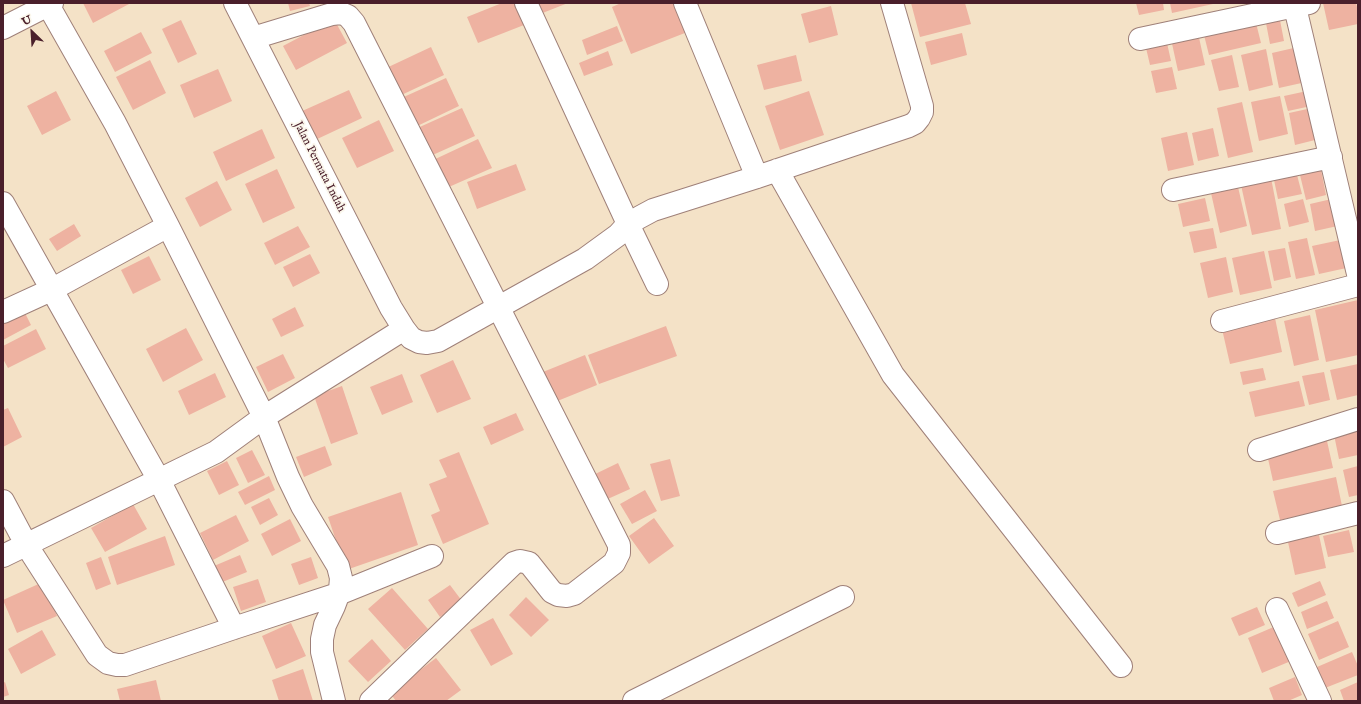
<!DOCTYPE html>
<style>
body{margin:0}
#map{position:relative;width:1361px;height:704px;overflow:hidden;background:#f4e2c7;font-family:"IM FELL English",serif}
canvas{display:block}
.frame{position:absolute;inset:0;border:4px solid #4a1f2b;pointer-events:none}
.north{position:absolute;left:12px;top:12px;width:40px;height:40px;-webkit-text-stroke:3px #fbf7ec;paint-order:stroke;rotate:335deg;font-size:11px;font-weight:700;line-height:16px;text-align:center;color:#4a1f2b}
.north::after{content:'';display:block;margin:auto;width:14px;height:18px;background:#4a1f2b;clip-path:polygon(50% 0,100% 100%,50% 72%,0 100%)}
</style>
<div id="map">
<canvas width="1361" height="704"></canvas>
<div class="frame"></div>
<div class="north">U</div>
</div>
<script>
const ctx = document.querySelector('canvas').getContext('2d');
ctx.lineJoin = 'round';
function paint(path, color) {
  ctx.fillStyle = color;
  ctx.fill(path, 'evenodd');
}
function poly(rows) {
  const path = new Path2D();
  for (const r of rows) {
    path.moveTo(r[0], r[1]);
    for (let i = 2; i < r.length; i += 2) path.lineTo(r[i], r[i + 1]);
  }
  return path;
}
function trace(path, color, width, dash) {
  ctx.strokeStyle = color;
  ctx.lineWidth = width;
  ctx.lineCap = dash ? 'butt' : 'round';
  ctx.setLineDash(dash || []);
  ctx.stroke(path);
}
function write(font, color, halo, rows, align = 'center') {
  ctx.font = font + ' "IM FELL English",serif';
  ctx.lineWidth = 3.5;
  ctx.setLineDash([]);
  ctx.textBaseline = 'middle';
  ctx.strokeStyle = halo;
  ctx.fillStyle = color;
  for (const [text, x, y, turn = 0] of rows) {
    ctx.save();
    ctx.translate(x, y);
    ctx.rotate((+turn || 0) * Math.PI / 180);
    ctx.textAlign = isNaN(turn) ? turn : align;
    if (halo) ctx.strokeText(text, 0, 0);
    ctx.fillText(text, 0, 0);
    ctx.restore();
  }
}
paint(poly([
 [83,3,131,3,93,23],
 [288,3,309,3,310,6,290,11],
 [502,3,516,3,524,25,478,43,467,17],
 [535,3,568,3,540,14],
 [621,3,679,3,690,31,631,54,612,7],
 [911,3,965,3,971,24,920,37],
 [1136,3,1163,3,1164,10,1139,15],
 [1170,3,1213,3,1213,4,1172,13],
 [1323,3,1356,3,1358,11,1358,24,1329,30],
 [831,6,838,35,809,43,801,14],
 [1279,15,1284,41,1270,44,1265,18],
 [334,19,347,43,296,70,283,46],
 [181,20,197,54,178,63,162,29],
 [1256,23,1261,43,1209,55,1204,35],
 [617,26,623,41,587,55,582,40],
 [141,32,152,53,115,72,104,51],
 [962,33,967,55,931,65,925,42],
 [1198,33,1205,65,1178,71,1171,39],
 [1167,43,1171,61,1150,65,1146,48],
 [431,47,444,75,395,98,382,70],
 [1298,47,1306,82,1279,88,1272,53],
 [1266,49,1273,85,1249,91,1241,55],
 [608,51,613,65,584,76,579,63],
 [796,55,802,81,764,90,757,65],
 [1232,55,1239,87,1219,91,1211,60],
 [150,60,166,93,133,110,116,77],
 [1172,67,1177,89,1156,93,1151,71],
 [218,69,232,101,194,118,180,85],
 [446,78,459,106,411,129,397,100],
 [349,90,362,118,313,141,300,112],
 [56,91,71,120,42,135,27,106],
 [809,91,824,135,780,150,765,106],
 [1307,91,1311,106,1288,111,1284,96],
 [1280,96,1288,134,1259,141,1251,102],
 [1242,102,1253,152,1228,158,1217,108],
 [462,108,475,136,426,158,413,130],
 [1312,108,1319,139,1295,145,1289,113],
 [379,120,394,151,357,168,342,138],
 [1213,128,1219,156,1198,161,1192,133],
 [262,129,275,158,226,181,213,152],
 [1187,132,1194,165,1168,171,1161,138],
 [478,139,492,168,442,190,429,162],
 [516,164,526,190,477,209,467,182],
 [277,169,295,208,263,223,245,184],
 [1321,170,1326,195,1306,200,1300,175],
 [1297,175,1302,194,1278,199,1274,180],
 [1271,178,1281,229,1252,235,1241,185],
 [217,181,232,210,200,227,185,198],
 [1238,187,1247,226,1220,233,1211,193],
 [1205,198,1210,221,1183,227,1178,204],
 [1336,198,1342,225,1315,231,1310,204],
 [1303,199,1309,222,1289,227,1284,204],
 [74,224,81,236,57,251,49,239],
 [298,226,310,247,275,265,264,243],
 [1213,228,1217,248,1194,253,1189,232],
 [1307,238,1315,275,1296,279,1288,242],
 [1345,239,1351,267,1319,274,1312,246],
 [1285,248,1291,277,1274,281,1268,251],
 [1264,251,1272,288,1240,295,1232,258],
 [310,254,320,273,293,287,283,267],
 [149,256,161,280,133,294,121,270],
 [1226,257,1233,292,1208,298,1200,263],
 [1358,300,1358,355,1326,362,1315,310],
 [22,307,31,325,3,340,3,316],
 [295,307,304,326,281,337,272,319],
 [1310,315,1319,360,1294,366,1284,321],
 [1275,318,1282,352,1230,364,1222,329],
 [666,326,677,356,599,384,588,355],
 [186,328,203,360,163,382,146,349],
 [36,329,46,349,8,368,3,359,3,346],
 [283,354,295,378,268,392,256,367],
 [585,355,597,385,550,404,538,374],
 [453,360,471,399,437,413,420,375],
 [1358,364,1358,395,1337,400,1330,370],
 [1263,368,1266,380,1243,385,1240,372],
 [1324,372,1330,400,1309,405,1302,376],
 [215,373,226,397,189,415,178,391],
 [402,374,413,402,382,415,370,387],
 [1299,381,1305,406,1255,417,1249,392],
 [342,386,358,434,331,444,314,396],
 [8,408,22,437,3,447,3,410],
 [516,413,524,430,491,445,483,427],
 [1358,425,1358,455,1339,459,1333,430],
 [1327,441,1333,468,1273,481,1267,454],
 [325,446,332,465,304,477,296,457],
 [252,450,265,475,248,483,236,458],
 [459,452,489,524,443,544,431,515,440,511,429,484,447,477,439,460],
 [670,459,680,496,661,501,650,464],
 [227,461,239,485,219,495,207,471],
 [618,463,630,489,601,502,589,477],
 [1358,466,1358,495,1349,497,1343,470],
 [269,476,275,490,245,505,238,492],
 [1336,477,1342,506,1280,520,1273,491],
 [645,490,657,511,632,524,620,504],
 [401,492,418,545,346,570,328,517],
 [269,498,278,515,260,525,251,507],
 [133,504,147,529,105,552,91,528],
 [236,515,249,541,213,560,200,533],
 [654,518,674,546,649,564,629,536],
 [290,519,301,541,272,556,261,534],
 [1349,530,1354,552,1328,557,1323,536],
 [1319,535,1326,568,1295,575,1288,542],
 [165,536,175,565,117,585,108,557],
 [240,555,247,572,220,583,214,566],
 [101,557,111,584,96,590,86,563],
 [311,557,318,578,299,585,291,564],
 [258,579,266,602,241,611,233,587],
 [1320,581,1326,595,1298,607,1292,593],
 [43,582,57,616,17,633,3,600],
 [450,585,462,601,440,617,428,600],
 [392,588,428,629,405,650,368,609],
 [526,597,549,620,531,637,509,615],
 [1327,601,1334,618,1307,629,1301,612],
 [1257,607,1265,625,1239,636,1231,618],
 [493,618,513,654,491,666,470,630],
 [1338,621,1349,647,1319,660,1308,634],
 [291,623,306,656,276,669,262,636],
 [1276,626,1291,661,1262,673,1248,638],
 [42,630,56,655,21,674,8,649],
 [372,639,391,661,368,682,348,661],
 [1352,652,1358,666,1358,675,1325,688,1317,667],
 [436,658,461,690,446,701,396,701,390,693],
 [303,669,313,701,279,701,272,680],
 [1295,677,1302,695,1288,701,1274,701,1269,688],
 [156,680,161,701,120,701,117,689],
 [5,682,9,695,3,697,3,683],
 [1358,682,1358,701,1344,701,1340,690]
]), '#eeb2a1');
const minor = poly([
 [47,3,115,123,168,226,264,417,288,477,302,506,338,566,341,578,340,590,334,606,325,625,322,639,322,652,334,701],
 [235,3,391,308,404,329,411,338,419,342,427,343,438,341,585,259,618,235,628,224,640,217,653,210,757,177,909,126,915,123,919,118,922,112,922,106,892,3],
 [526,3,628,224,657,284],
 [685,3,757,177],
 [1294,3,1358,274],
 [3,28,52,3],
 [253,38,332,14,341,13,348,16,354,23,619,545,619,553,614,563,574,594,567,596,558,595,552,592,529,563,520,561,514,563,371,701],
 [1140,39,1309,3],
 [777,170,893,375,1121,666],
 [1173,190,1331,157],
 [3,203,159,480,234,628],
 [3,312,51,290,168,226],
 [1222,321,1358,285],
 [1259,450,1358,419],
 [3,501,27,546,97,655,108,663,117,665,125,665,234,628,338,594,432,556],
 [1277,533,1358,513],
 [3,556,216,452,264,417,404,329],
 [1277,609,1320,701],
 [634,701,843,597]
]);
trace(minor, '#9f8079', 24);
trace(minor, '#fff', 22);
write('12px', '#4a1f2b', '#fbf7ec', [
 ["Jalan Permata Indah",319,167,63]
]);
</script>
